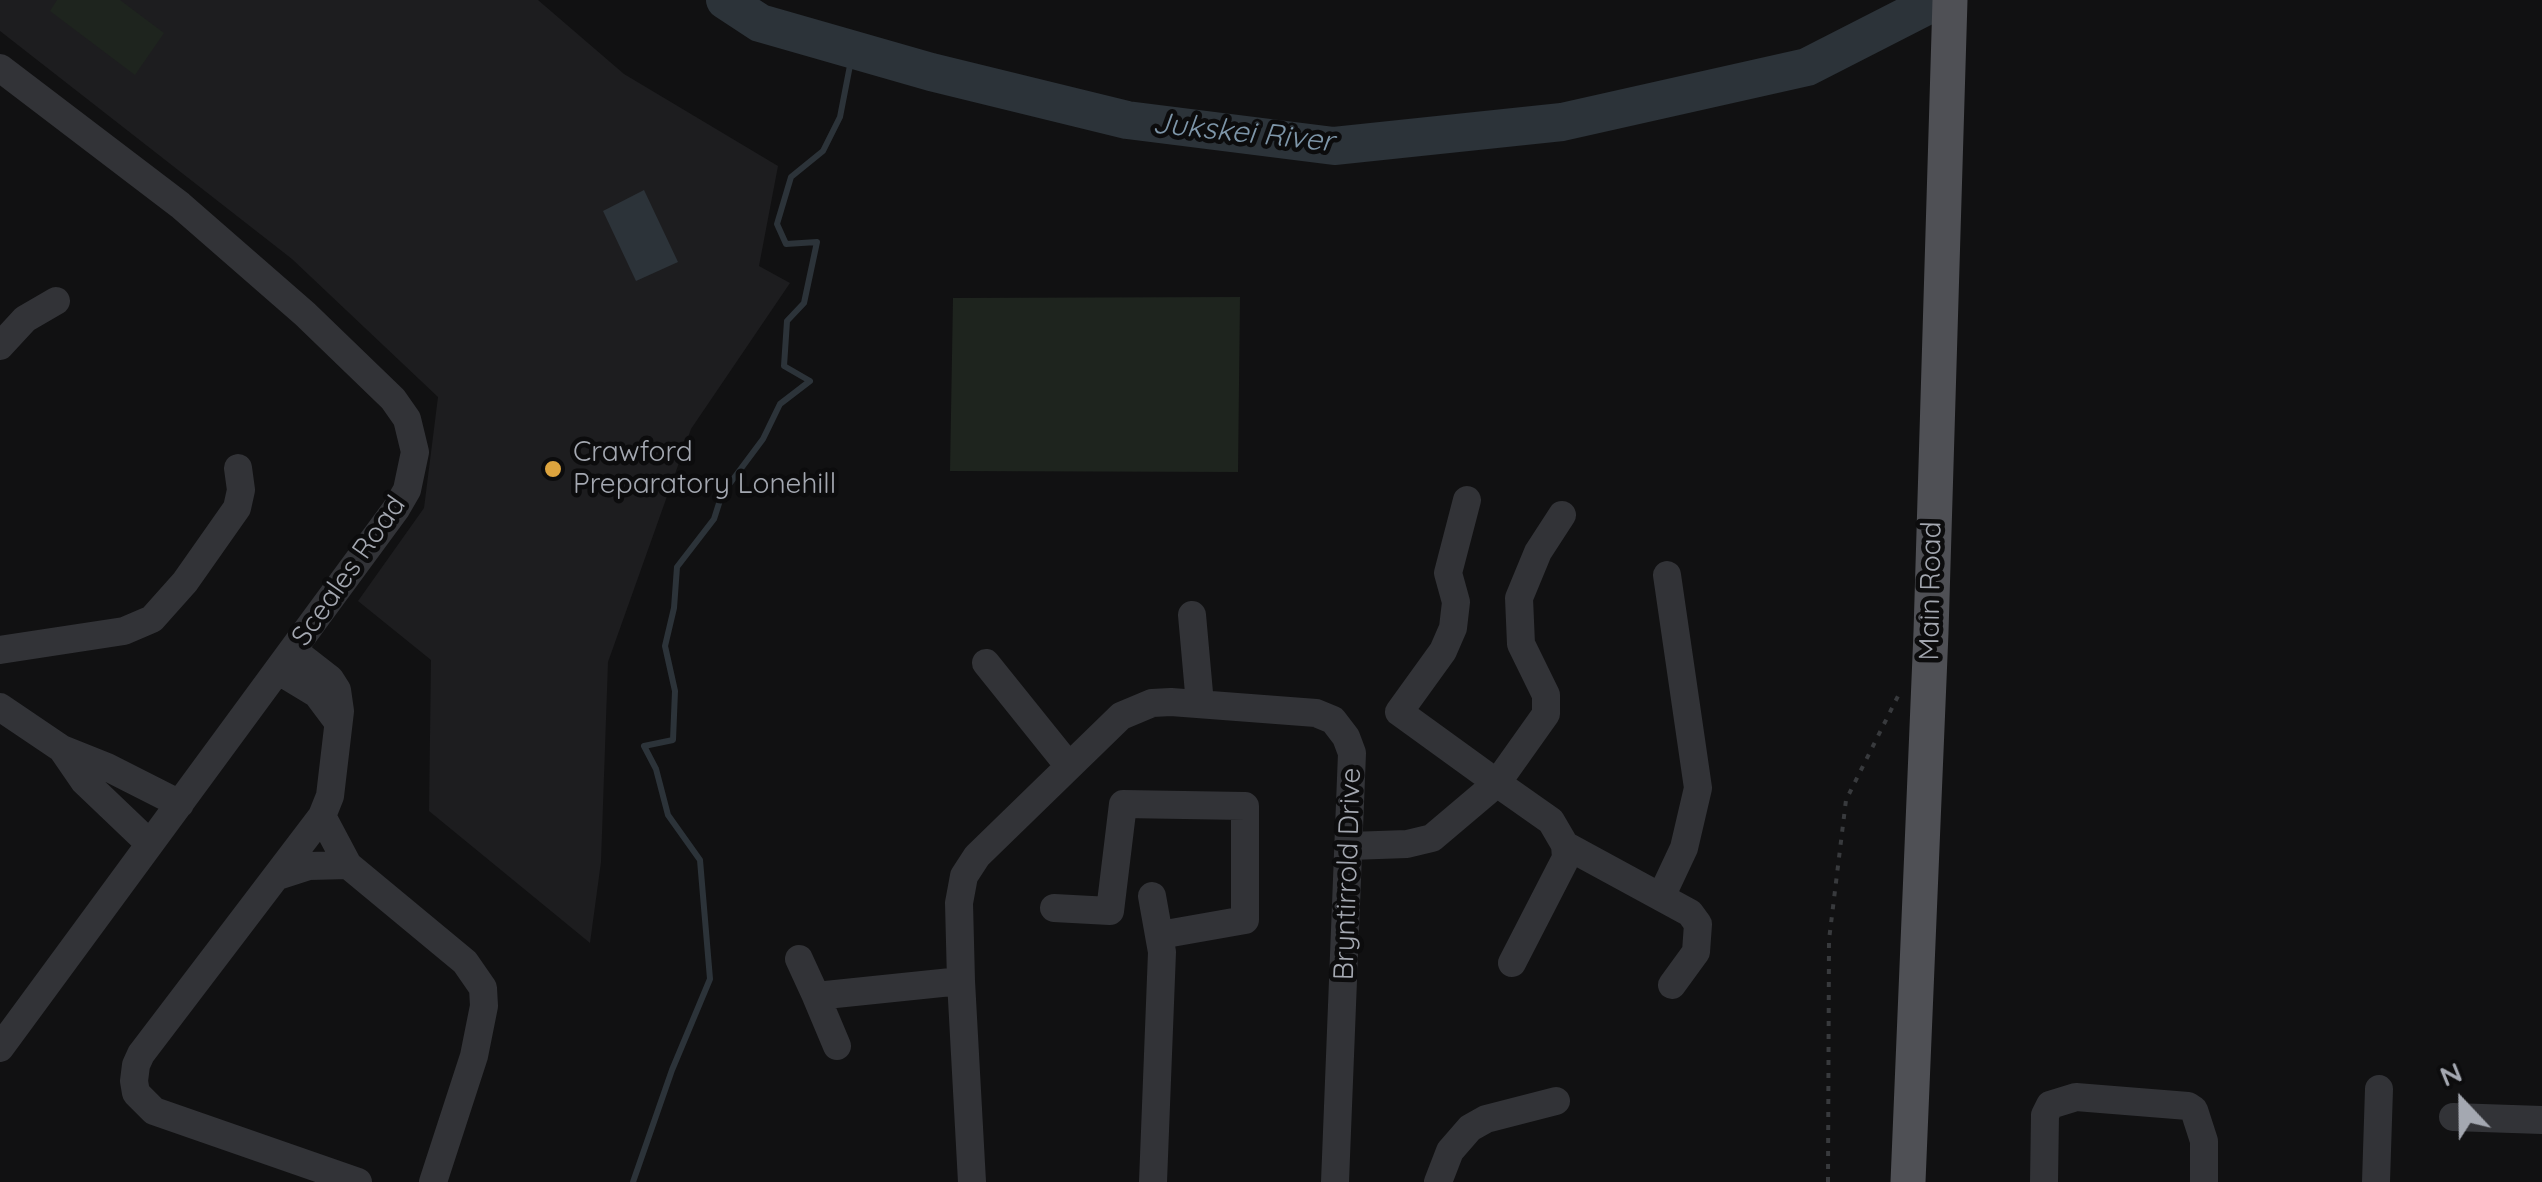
<!DOCTYPE html>
<style>
body{margin:0}
#map{position:relative;width:2542px;height:1182px;overflow:hidden;background:#111112;font-family:Quicksand,sans-serif}
canvas{display:block}
.north{position:absolute;left:2412px;top:1052px;width:100px;height:100px;-webkit-text-stroke:8px #0c0c0d;paint-order:stroke;rotate:338deg;font-size:28px;font-weight:700;line-height:40px;text-align:center;color:#a4a8b1}
.north::after{content:'';display:block;margin:auto;width:35px;height:45px;background:#a4a8b1;clip-path:polygon(50% 0,100% 100%,50% 72%,0 100%)}
</style>
<div id="map">
<canvas width="2542" height="1182"></canvas>
<div class="north">N</div>
</div>
<script>
const ctx = document.querySelector('canvas').getContext('2d');
ctx.lineJoin = 'round';
function paint(path, color) {
  ctx.fillStyle = color;
  ctx.fill(path, 'evenodd');
}
function poly(rows) {
  const path = new Path2D();
  for (const r of rows) {
    path.moveTo(r[0], r[1]);
    for (let i = 2; i < r.length; i += 2) path.lineTo(r[i], r[i + 1]);
  }
  return path;
}
function trace(path, color, width, dash) {
  ctx.strokeStyle = color;
  ctx.lineWidth = width;
  ctx.lineCap = dash ? 'butt' : 'round';
  ctx.setLineDash(dash || []);
  ctx.stroke(path);
}
function write(font, color, halo, rows, align = 'center') {
  ctx.font = font + ' Quicksand,sans-serif';
  ctx.lineWidth = 9;
  ctx.setLineDash([]);
  ctx.textBaseline = 'middle';
  ctx.strokeStyle = halo;
  ctx.fillStyle = color;
  for (const [text, x, y, turn = 0] of rows) {
    ctx.save();
    ctx.translate(x, y);
    ctx.rotate((+turn || 0) * Math.PI / 180);
    ctx.textAlign = isNaN(turn) ? turn : align;
    if (halo) ctx.strokeText(text, 0, 0);
    ctx.fillText(text, 0, 0);
    ctx.restore();
  }
}
paint(poly([
 [0,0,538,0,624,74,778,166,759,266,790,283,691,429,608,662,601,862,590,943,429,811,431,660,358,601,424,508,438,397,292,259,0,31]
]), '#1d1d1f');
paint(poly([
 [57,0,120,0,164,33,135,75,50,11],
 [1240,297,1238,472,950,471,953,298]
]), '#1e241e');
paint(poly([
 [644,190,678,262,636,281,603,211]
]), '#2c3339');
trace(poly([
 [633,1182,672,1070,710,979,700,860,668,815,656,769,644,746,673,740,675,691,665,646,674,608,677,567,714,519,722,494,763,439,780,404,810,381,784,366,787,321,804,303,817,242,786,244,777,224,791,177,823,151,840,117,853,50]
]), '#2c3339', 6);
trace(poly([
 [725,0,760,23,931,72,1127,120,1334,146,1562,122,1807,67,1938,0]
]), '#2c3339', 38);
trace(poly([
 [1828,1182,1829,940,1846,800,1899,694]
]), '#383a3d', 4, [5, 8]);
trace(poly([
 [0,68,180,205,305,314,393,399,407,419,415,452,407,490,396,509,0,1048],
 [0,346,25,319,56,301],
 [1467,500,1448,573,1456,602,1453,628,1443,651,1399,712,1497,783,1546,714,1546,695,1521,644,1519,598,1538,552,1562,515],
 [1192,615,1200,704],
 [0,650,124,631,152,619,185,582,237,508,241,490,238,468],
 [294,651,330,679,337,690,340,711,330,796,322,816,141,1054,136,1065,134,1081,136,1093,154,1111,358,1182],
 [986,663,1068,765],
 [279,671,317,694,338,722],
 [0,707,62,749,107,767,180,804],
 [62,749,84,781,150,844],
 [322,816,348,865,465,962,483,988,484,1006,474,1056,433,1182],
 [1565,845,1690,913,1698,924,1696,952,1672,985],
 [1350,846,1407,844,1432,838,1497,783,1551,821,1565,845,1566,858,1512,963],
 [278,876,309,866,348,865],
 [1152,896,1162,952,1153,1182],
 [1661,897,1684,848,1698,788,1667,575],
 [1054,908,1110,911,1123,804,1245,806,1245,920,1160,935],
 [799,959,816,996,961,981],
 [816,996,837,1046],
 [2453,1117,2542,1120],
 [972,1182,961,981,959,903,964,876,977,856,1121,716,1152,703,1171,702,1316,713,1333,720,1346,737,1352,753,1335,1182],
 [1438,1182,1450,1151,1470,1128,1486,1119,1556,1101],
 [2044,1182,2045,1115,2050,1105,2076,1097,2188,1106,2194,1110,2204,1141,2204,1182],
 [2376,1182,2379,1089]
]), '#323337', 28);
trace(poly([
 [1908,1182,1931,632,1950,0]
]), '#4f5055', 35);
for (const [x, y, r, color] of [
 [553,469,10,"#dda43e"]
]) {
  const dot = new Path2D();
  dot.arc(x, y, r, 0, 2 * Math.PI);
  ctx.fillStyle = color;
  ctx.fill(dot);
  trace(dot, '#0c0c0d', 4);
}
write('28px', '#a4a8b1', '#0c0c0d', [
 ["Crawford",573,453],
 ["Preparatory Lonehill",573,485]
], 'left');
write('28px', '#a4a8b1', '#0c0c0d', [
 ["Sceales Road",349,571,-55],
 ["Main Road",1931,591,-89],
 ["Bryntirrold Drive",1348,874,-88]
]);
write('italic 30px', '#7e96a9', '#0c0c0d', [
 ["Jukskei River",1243,133,6]
]);
</script>
